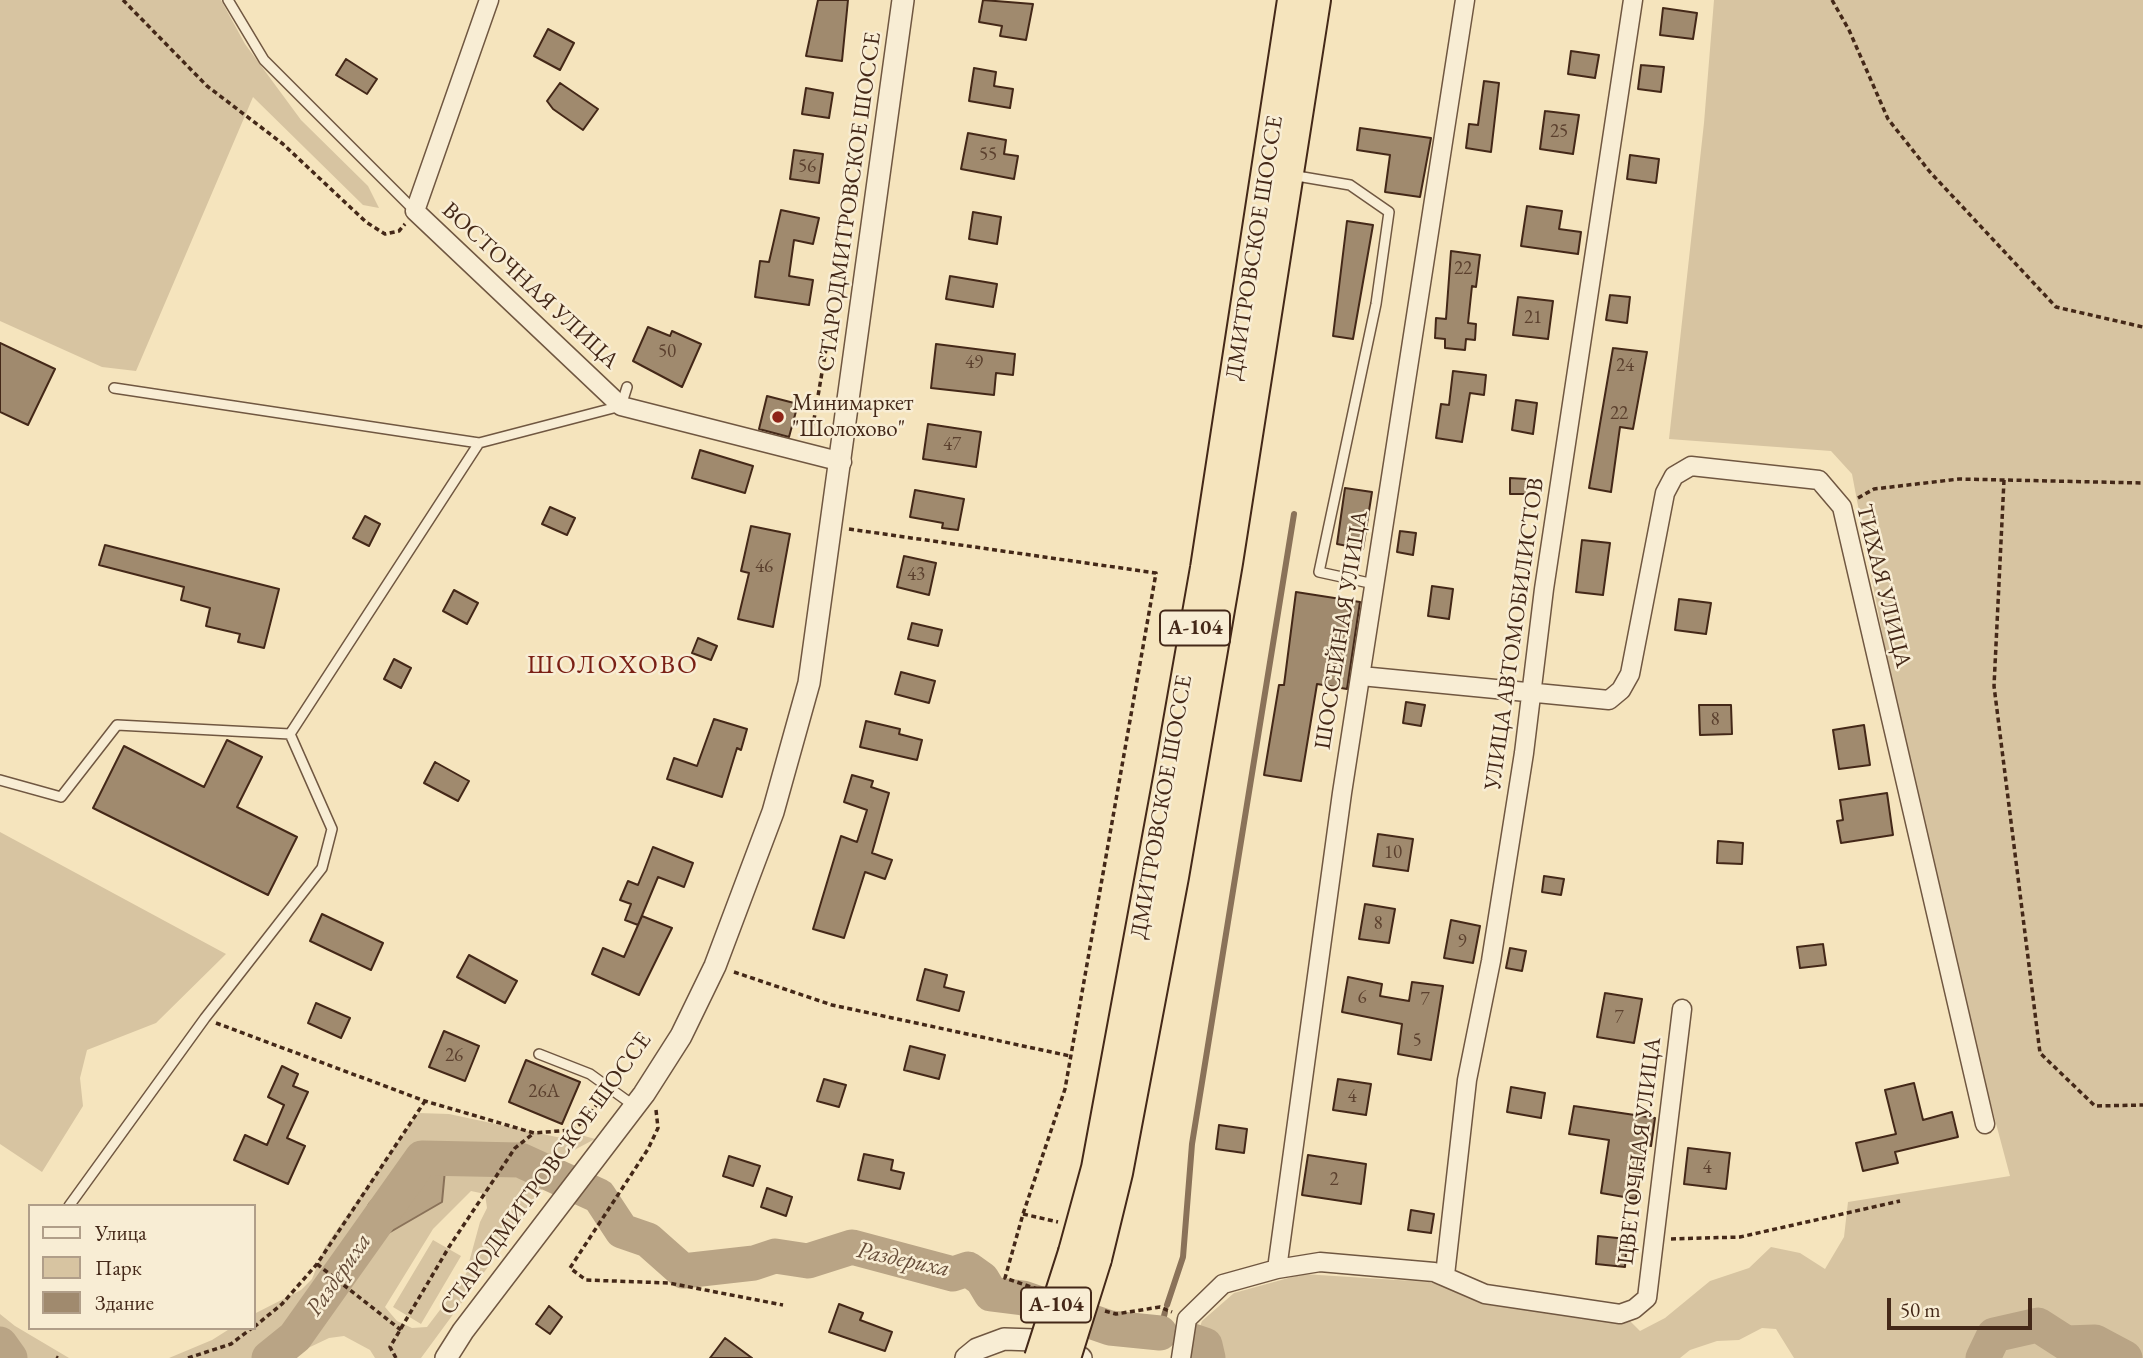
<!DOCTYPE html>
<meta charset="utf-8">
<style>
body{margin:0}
#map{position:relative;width:2143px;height:1358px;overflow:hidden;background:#f5e4bd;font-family:"EB Garamond",serif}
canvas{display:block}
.legend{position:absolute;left:28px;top:1204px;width:228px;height:126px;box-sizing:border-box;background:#f8edd4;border:2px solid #b09e89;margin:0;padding:9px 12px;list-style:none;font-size:21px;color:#442818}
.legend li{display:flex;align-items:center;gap:14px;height:35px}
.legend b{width:35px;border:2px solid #b09e89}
.scale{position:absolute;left:1887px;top:1298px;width:145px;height:32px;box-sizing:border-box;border:4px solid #442818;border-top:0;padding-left:9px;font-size:21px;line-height:24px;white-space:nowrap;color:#442818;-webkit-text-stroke:5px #f8edd4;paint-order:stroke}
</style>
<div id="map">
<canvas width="2143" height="1358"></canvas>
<ul class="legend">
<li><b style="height:9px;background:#f8edd4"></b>Улица</li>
<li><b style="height:19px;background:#d7c4a1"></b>Парк</li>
<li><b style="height:19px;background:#a08a6e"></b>Здание</li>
</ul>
<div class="scale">50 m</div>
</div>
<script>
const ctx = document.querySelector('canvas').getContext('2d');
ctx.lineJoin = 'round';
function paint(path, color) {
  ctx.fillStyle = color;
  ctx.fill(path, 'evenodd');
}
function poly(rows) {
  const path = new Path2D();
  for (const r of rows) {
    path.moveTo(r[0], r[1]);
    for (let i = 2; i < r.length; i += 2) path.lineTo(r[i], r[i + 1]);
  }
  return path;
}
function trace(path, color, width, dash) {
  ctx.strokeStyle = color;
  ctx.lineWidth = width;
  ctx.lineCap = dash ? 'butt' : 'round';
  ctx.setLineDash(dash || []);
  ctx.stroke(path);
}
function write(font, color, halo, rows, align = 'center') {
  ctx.font = font + ' "EB Garamond",serif';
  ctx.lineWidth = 5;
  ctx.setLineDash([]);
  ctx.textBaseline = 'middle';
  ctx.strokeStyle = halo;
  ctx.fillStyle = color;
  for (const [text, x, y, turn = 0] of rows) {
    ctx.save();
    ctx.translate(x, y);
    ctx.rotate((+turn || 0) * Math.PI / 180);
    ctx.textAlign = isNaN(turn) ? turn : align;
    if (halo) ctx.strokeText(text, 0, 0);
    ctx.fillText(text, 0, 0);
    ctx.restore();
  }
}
paint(poly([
 [0,0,221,0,245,44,301,120,368,186,379,208,363,205,253,97,136,371,102,367,0,321],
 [1714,0,2143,0,2143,1358,1794,1358,1776,1329,1762,1328,1739,1340,1717,1341,1690,1350,1680,1358,1189,1358,1202,1321,1234,1293,1303,1274,1429,1282,1504,1303,1628,1319,1640,1331,1665,1318,1710,1281,1749,1268,1771,1247,1800,1253,1825,1269,1844,1237,1848,1202,2010,1176,1962,996,1891,680,1852,474,1831,451,1669,439,1704,123],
 [0,832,226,954,156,1023,87,1050,80,1078,83,1106,42,1172,0,1144],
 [418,1113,449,1114,566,1139,581,1135,595,1139,561,1157,532,1207,421,1358,375,1358,370,1350,344,1336,329,1338,287,1358,169,1358,212,1340,231,1328,254,1328,254,1314,301,1290,312,1279,325,1247],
 [471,1191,485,1194,487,1208,480,1222,465,1277,427,1327,412,1328,397,1321,385,1307,433,1229],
 [433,1240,461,1256,421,1324,393,1307],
 [0,1314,15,1326,69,1358,0,1358]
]), '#d7c4a1');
const water = poly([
 [437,1155,445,1170,442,1202,373,1242,353,1240,369,1204,412,1156,437,1155]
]);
paint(water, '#b9a485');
trace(water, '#8a7259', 2);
trace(poly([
 [1167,1305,1183,1257,1192,1144,1294,514],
 [1160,1333,1165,1312]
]), '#8a7259', 6);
trace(poly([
 [1190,1340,1205,1345,1208,1358],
 [0,1344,10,1358],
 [269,1358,295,1337,422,1158,520,1160,599,1196,622,1231,648,1240,683,1271,754,1263,775,1256,808,1261,852,1247,953,1274,968,1269,982,1279,991,1294,1023,1298,1110,1328,1160,1333],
 [1983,1358,1994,1335,2038,1325,2066,1343,2095,1342,2125,1358]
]), '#b9a485', 35);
const building = poly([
 [818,0,848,0,842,61,806,56,818,0],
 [983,0,1033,4,1026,40,1000,36,1002,26,979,22,983,0],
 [1663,8,1697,13,1693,39,1660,35,1663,8],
 [548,29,574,43,560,70,534,56,548,29],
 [1571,51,1599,55,1595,78,1568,74,1571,51],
 [346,59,377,79,367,94,336,75,346,59],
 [1641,65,1664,67,1661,92,1638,89,1641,65],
 [974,68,996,72,994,86,1013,89,1010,108,969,101,974,68],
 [1484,81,1499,83,1491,152,1466,148,1469,124,1478,125,1484,81],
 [560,83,598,109,583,130,553,109,547,101,560,83],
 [806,88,833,93,829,118,802,114,806,88],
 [1545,111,1579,115,1573,154,1540,149,1545,111],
 [1360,128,1431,138,1420,197,1385,192,1390,155,1357,150,1360,128],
 [968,133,1006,140,1004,154,1018,156,1014,179,961,169,968,133],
 [794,150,823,154,819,183,790,179,794,150],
 [1630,155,1659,159,1656,183,1627,179,1630,155],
 [1527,206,1562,211,1559,229,1581,232,1578,254,1521,246,1527,206],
 [781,210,819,218,813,244,794,240,789,276,813,280,809,305,755,297,760,261,769,262,781,210],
 [973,212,1001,217,997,244,969,239,973,212],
 [1347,221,1373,225,1353,339,1333,336,1347,221],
 [1451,251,1480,255,1476,287,1472,286,1468,323,1476,324,1475,340,1466,339,1465,350,1445,348,1445,339,1435,338,1436,318,1446,319,1451,251],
 [950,276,997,284,993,307,946,299,950,276],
 [1610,295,1630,297,1627,323,1606,320,1610,295],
 [1518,297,1553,301,1548,339,1513,335,1518,297],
 [648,327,670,336,672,331,701,344,682,387,633,361,648,327],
 [0,343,55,369,28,425,0,412,0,343],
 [936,344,1015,354,1013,375,996,373,994,395,931,388,936,344],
 [1613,348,1647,352,1633,429,1620,427,1611,492,1589,488,1613,348],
 [1453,371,1486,375,1484,395,1470,393,1462,442,1436,438,1441,404,1449,405,1453,371],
 [767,396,798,404,789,437,759,429,767,396],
 [1516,400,1537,403,1533,434,1512,430,1516,400],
 [928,424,981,432,976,467,923,459,928,424],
 [700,450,753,466,745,493,692,478,700,450],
 [1510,478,1527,479,1526,494,1510,494,1510,478],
 [1345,488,1372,492,1363,549,1337,544,1345,488],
 [915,490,964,499,958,530,942,528,943,523,910,517,915,490],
 [550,507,575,518,567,535,542,524,550,507],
 [365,516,380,524,369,546,353,538,365,516],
 [751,526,790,534,773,627,738,619,749,573,741,571,751,526],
 [1400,531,1416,533,1413,555,1397,552,1400,531],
 [1582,540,1610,543,1603,595,1576,592,1582,540],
 [105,545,279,589,264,648,238,642,240,634,206,626,210,608,181,600,184,587,99,565,105,545],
 [904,556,936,563,929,595,897,587,904,556],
 [1432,586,1453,589,1449,619,1428,616,1432,586],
 [454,590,478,603,467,624,443,611,454,590],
 [1296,592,1360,602,1347,689,1317,684,1301,781,1264,775,1279,685,1284,685,1296,592],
 [1679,599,1711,603,1706,634,1675,630,1679,599],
 [912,623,942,630,938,646,908,639,912,623],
 [698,638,717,646,711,660,692,653,698,638],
 [394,659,411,668,401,688,384,679,394,659],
 [901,672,935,681,929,703,895,694,901,672],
 [1406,702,1425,705,1421,726,1403,723,1406,702],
 [1699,705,1731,705,1732,734,1700,735,1699,705],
 [714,719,747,729,741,750,737,748,722,797,667,779,674,758,697,766,714,719],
 [866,721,900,729,899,734,922,740,917,760,860,747,866,721],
 [1864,725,1870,765,1839,769,1833,730,1864,725],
 [227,740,262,757,237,807,297,837,268,895,93,808,124,746,204,787,227,740],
 [435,762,469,781,458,801,424,783,435,762],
 [852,775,873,781,871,787,889,793,872,853,892,860,885,879,865,872,844,938,813,929,841,836,857,842,867,810,844,802,852,775],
 [1887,793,1893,835,1841,843,1837,821,1843,820,1840,800,1887,793],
 [1378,834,1413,839,1408,871,1373,866,1378,834],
 [1718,841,1743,843,1742,864,1717,863,1718,841],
 [653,847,693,863,684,887,658,877,638,925,625,920,631,904,620,900,628,881,638,885,653,847],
 [1544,876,1564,879,1561,895,1542,892,1544,876],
 [1365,904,1395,909,1389,943,1359,939,1365,904],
 [322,914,383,943,371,970,310,941,322,914],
 [642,916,672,928,639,995,592,974,603,948,624,957,642,916],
 [1451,920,1480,926,1473,963,1444,958,1451,920],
 [1823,944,1826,965,1800,968,1797,947,1823,944],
 [1510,948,1526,951,1522,971,1506,968,1510,948],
 [469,955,517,981,505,1003,457,977,469,955],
 [925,969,947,975,944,987,964,992,959,1011,917,1000,925,969],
 [1348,977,1382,984,1380,996,1409,1001,1412,982,1443,986,1431,1060,1398,1054,1402,1024,1342,1012,1348,977],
 [1605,993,1642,999,1634,1043,1597,1037,1605,993],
 [316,1003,350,1018,341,1038,308,1023,316,1003],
 [444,1031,479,1046,465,1081,429,1067,444,1031],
 [910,1046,945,1055,939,1079,904,1070,910,1046],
 [526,1060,580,1082,562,1124,509,1102,526,1060],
 [282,1066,298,1074,293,1086,308,1092,287,1138,305,1146,288,1184,234,1160,245,1135,267,1145,284,1105,268,1097,282,1066],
 [824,1079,846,1085,839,1107,817,1101,824,1079],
 [1338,1079,1371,1084,1366,1115,1333,1110,1338,1079],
 [1914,1083,1923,1120,1952,1112,1958,1137,1895,1152,1898,1163,1863,1171,1856,1143,1896,1134,1885,1090,1914,1083],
 [1511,1087,1545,1093,1541,1118,1507,1112,1511,1087],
 [1574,1106,1655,1118,1651,1146,1645,1145,1636,1199,1601,1193,1609,1140,1569,1134,1574,1106],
 [1219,1125,1247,1129,1244,1153,1216,1149,1219,1125],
 [1688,1148,1730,1153,1726,1189,1684,1184,1688,1148],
 [864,1154,893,1160,891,1170,904,1173,900,1189,858,1180,864,1154],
 [1308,1155,1366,1164,1361,1204,1302,1195,1308,1155],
 [729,1156,760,1166,753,1186,723,1176,729,1156],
 [767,1188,792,1197,786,1216,761,1207,767,1188],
 [1411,1210,1434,1214,1431,1233,1408,1230,1411,1210],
 [1598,1236,1627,1239,1625,1267,1596,1264,1598,1236],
 [839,1304,863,1313,860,1320,892,1332,885,1351,829,1332,839,1304],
 [549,1306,562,1317,550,1334,536,1324,549,1306],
 [725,1338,752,1358,710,1358,725,1338]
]);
paint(building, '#a08a6e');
trace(building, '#442818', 2);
const service = poly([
 [228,0,264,60,415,211],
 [1291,175,1350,185,1389,212,1376,304,1319,572,1374,584],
 [479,443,621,406,627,387],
 [0,780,61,797,117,725,290,734,479,443,114,388],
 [539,1054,590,1074,633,1105],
 [69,1206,205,1018,322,868,332,829,290,734]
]);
const minor = poly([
 [489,0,415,211,621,406,842,462],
 [1361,676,1609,700,1621,690,1630,674,1665,493,1674,476,1691,466,1819,480,1842,507,1985,1124],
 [1277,1269,1342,793,1465,0],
 [1445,1275,1467,1080,1491,961,1524,753,1544,589,1633,0],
 [1181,1358,1187,1319,1223,1284,1277,1269,1320,1262,1434,1272,1485,1294,1620,1314,1634,1309,1647,1298,1682,1009]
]);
const tertiary = poly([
 [446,1358,463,1331,644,1094,681,1036,715,966,773,812,809,683,903,0],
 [966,1358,977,1349,1004,1339,1034,1340,1081,1358]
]);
const trunk = poly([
 [1073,1252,1096,1168,1170,767,1205,568,1292,0],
 [1097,1259,1118,1173,1174,877,1228,563,1316,0]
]);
trace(service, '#705741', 12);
trace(minor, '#705741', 21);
trace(tertiary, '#705741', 24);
trace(trunk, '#442818', 32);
trace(poly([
 [123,0,207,86,283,144,366,222,385,234,399,231,405,224],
 [1832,0,1849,30,1888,119,1930,172,2056,307,2143,327],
 [811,437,826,349],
 [2004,480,1994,686,2040,1053,2095,1106,2143,1105],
 [1858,498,1874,489,1959,479,2143,483],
 [849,529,1156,573,1065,1089,1023,1214,1005,1278,1037,1289],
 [734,972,832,1005,1070,1056],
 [216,1023,425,1101,534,1133,571,1130,586,1120,602,1097],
 [656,1110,658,1128,648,1149,570,1268,586,1280,669,1283,783,1305],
 [1023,1214,1058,1222],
 [1671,1239,1740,1237,1900,1201],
 [317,1264,401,1330],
 [1105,1311,1116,1314,1160,1307,1172,1312],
 [254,1327,282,1304,317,1264,425,1101],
 [56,1357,58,1358],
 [188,1358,231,1344,252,1328],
 [396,1358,390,1347,449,1247,515,1148,534,1133]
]), '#442818', 3.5, [5, 3.5]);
trace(service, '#f8edd4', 9);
trace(minor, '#f8edd4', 18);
trace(tertiary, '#f8edd4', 21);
trace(trunk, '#f5e4bd', 28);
const trunkBridge = poly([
 [1039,1358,1073,1252],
 [1066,1358,1097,1259]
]);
trace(trunkBridge, '#442818', 32, []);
trace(trunkBridge, '#f5e4bd', 28);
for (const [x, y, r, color] of [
 [778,417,7,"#8f2418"]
]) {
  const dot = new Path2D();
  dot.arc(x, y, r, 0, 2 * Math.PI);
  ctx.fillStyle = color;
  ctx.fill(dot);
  trace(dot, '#f8edd4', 2.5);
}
write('19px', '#5b402e', null, [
 ["25",1559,132],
 ["55",988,155],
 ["56",807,167],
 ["22",1463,269],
 ["21",1533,318],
 ["50",667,352],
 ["49",974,363],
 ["24",1625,366],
 ["22",1619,414],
 ["47",952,445],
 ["46",764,567],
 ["43",916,575],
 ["8",1715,720],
 ["10",1393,853],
 ["8",1378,924],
 ["9",1462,942],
 ["6",1362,998],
 ["7",1425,1000],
 ["7",1619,1018],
 ["5",1417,1041],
 ["26",454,1056],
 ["26А",544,1092],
 ["4",1352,1097],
 ["4",1707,1168],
 ["2",1334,1180]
]);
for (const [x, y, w] of [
 [1195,628,70],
 [1056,1305,70]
]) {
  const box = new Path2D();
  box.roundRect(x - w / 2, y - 17.5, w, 35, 5);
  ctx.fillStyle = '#f8edd4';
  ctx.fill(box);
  trace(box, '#442818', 2);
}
write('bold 21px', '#442818', null, [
 ["А-104",1195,628],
 ["А-104",1056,1305]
]);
write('23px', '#442818', '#f8edd4', [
 ["СТАРОДМИТРОВСКОЕ ШОССЕ",850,202,-82],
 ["ДМИТРОВСКОЕ ШОССЕ",1255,248,-81],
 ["ВОСТОЧНАЯ УЛИЦА",530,286,43],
 ["ТИХАЯ УЛИЦА",1883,586,76],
 ["ШОССЕЙНАЯ УЛИЦА",1342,630,-81],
 ["УЛИЦА АВТОМОБИЛИСТОВ",1515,634,-82],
 ["ДМИТРОВСКОЕ ШОССЕ",1162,807,-80],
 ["ЦВЕТОЧНАЯ УЛИЦА",1640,1151,-83],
 ["СТАРОДМИТРОВСКОЕ ШОССЕ",546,1174,-54]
]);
write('23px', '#442818', '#f8edd4', [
 ["Минимаркет",792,404],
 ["\"Шолохово\"",792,430]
], 'left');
write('italic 24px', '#674d39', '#f8edd4', [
 ["Раздериха",903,1260,12],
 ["Раздериха",339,1275,-55]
]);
ctx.letterSpacing = '2px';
write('26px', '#7a1f14', '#f8edd4', [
 ["ШОЛОХОВО",613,666]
]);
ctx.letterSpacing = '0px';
</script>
